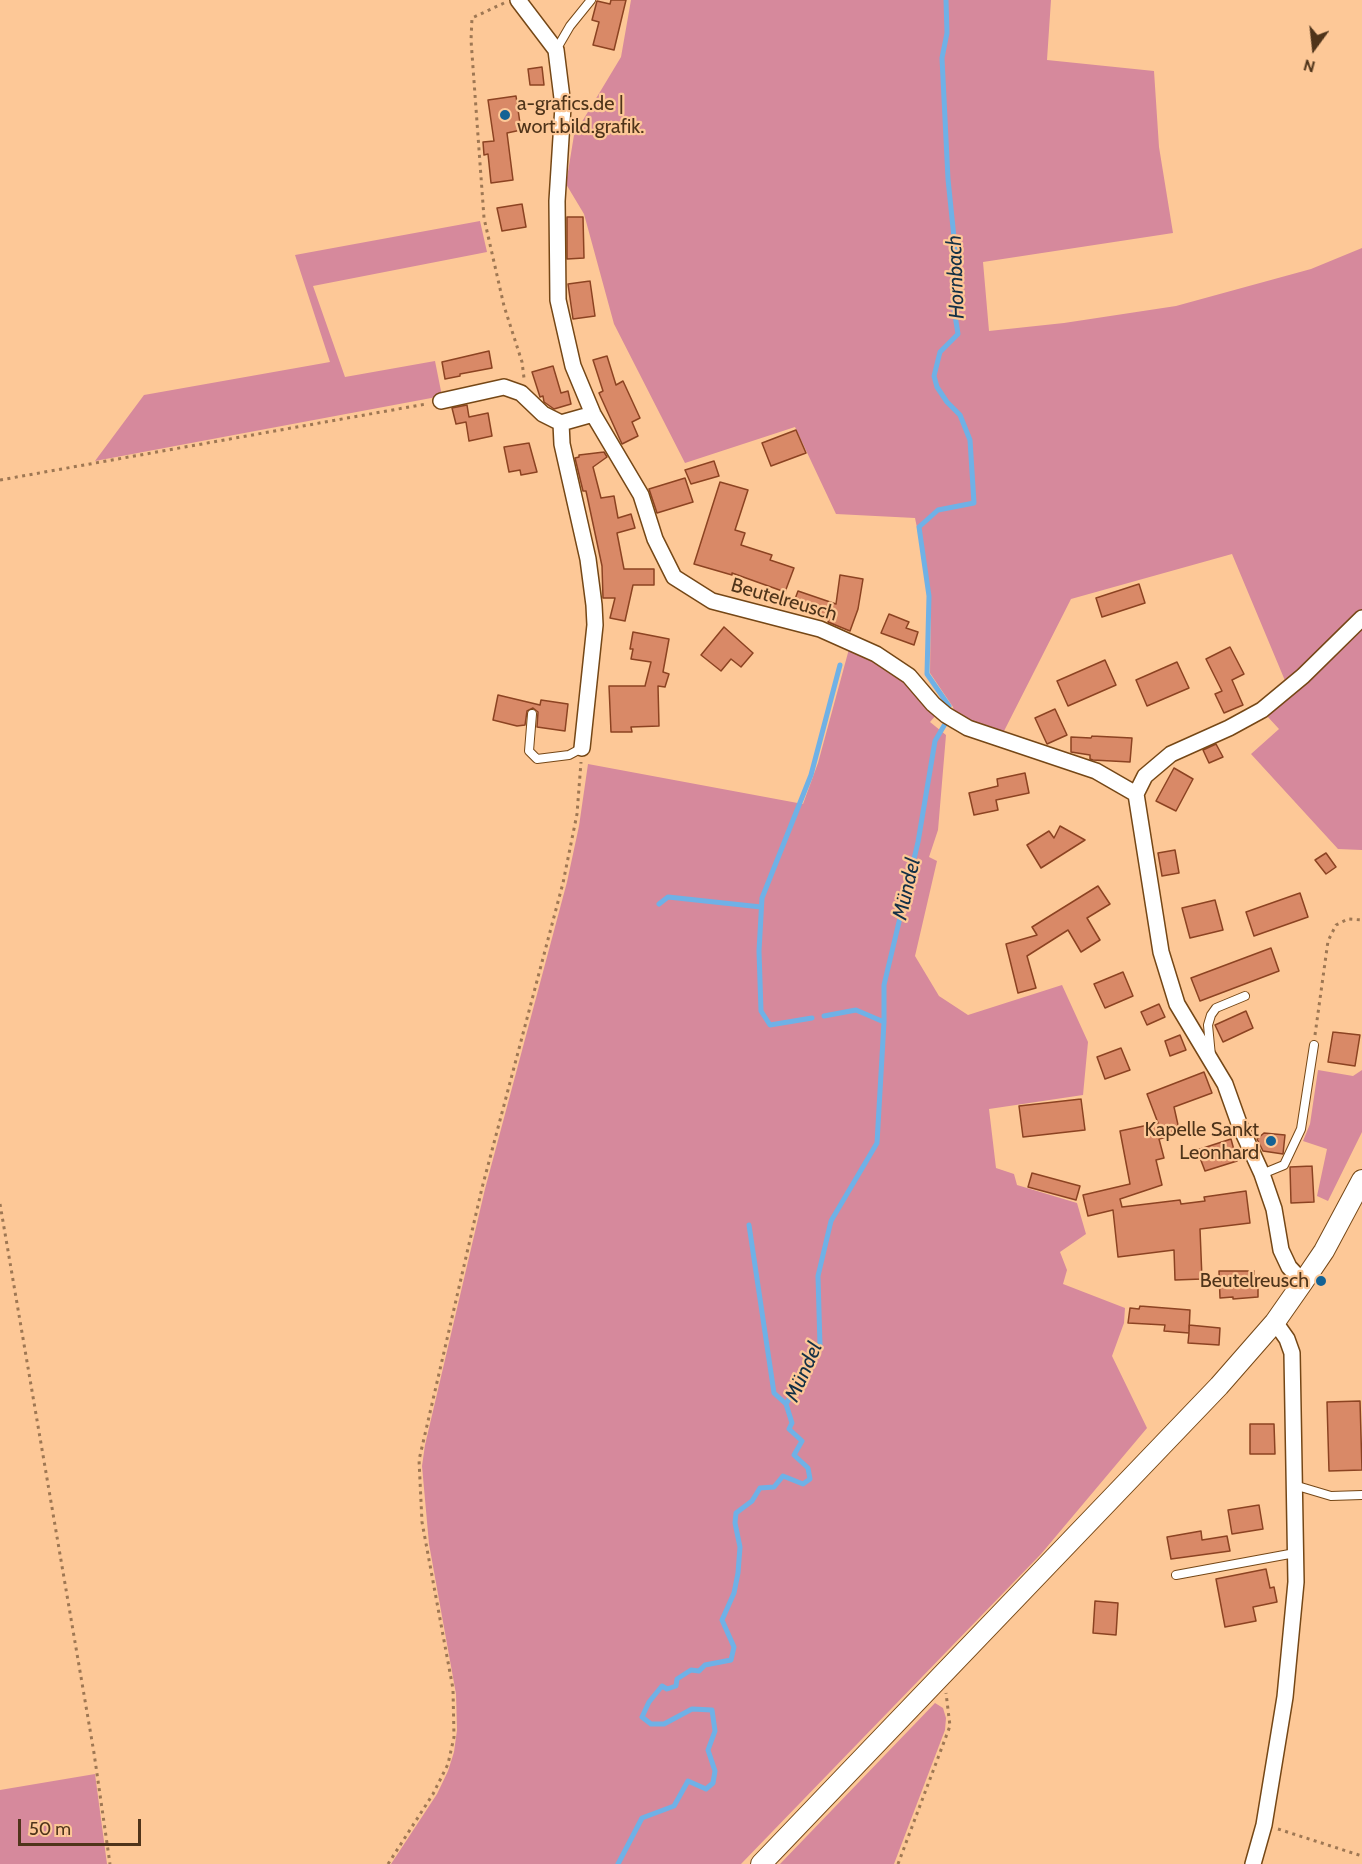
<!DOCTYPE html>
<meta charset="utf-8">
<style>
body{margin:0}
#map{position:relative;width:1362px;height:1864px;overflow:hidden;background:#fdc897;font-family:Cabin,sans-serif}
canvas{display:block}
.north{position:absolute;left:1284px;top:18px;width:60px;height:60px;-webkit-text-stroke:4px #fdc897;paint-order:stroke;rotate:195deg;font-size:16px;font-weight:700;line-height:24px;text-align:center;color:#4f341a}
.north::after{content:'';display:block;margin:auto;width:21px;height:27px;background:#4f341a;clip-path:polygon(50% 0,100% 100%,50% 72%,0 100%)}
.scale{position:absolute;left:18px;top:1819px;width:123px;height:27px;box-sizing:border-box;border:3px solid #4f341a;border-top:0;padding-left:8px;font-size:18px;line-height:21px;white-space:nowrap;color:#4f341a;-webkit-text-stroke:4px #fdc897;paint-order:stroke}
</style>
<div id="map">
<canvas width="1362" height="1864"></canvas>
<div class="north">N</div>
<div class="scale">50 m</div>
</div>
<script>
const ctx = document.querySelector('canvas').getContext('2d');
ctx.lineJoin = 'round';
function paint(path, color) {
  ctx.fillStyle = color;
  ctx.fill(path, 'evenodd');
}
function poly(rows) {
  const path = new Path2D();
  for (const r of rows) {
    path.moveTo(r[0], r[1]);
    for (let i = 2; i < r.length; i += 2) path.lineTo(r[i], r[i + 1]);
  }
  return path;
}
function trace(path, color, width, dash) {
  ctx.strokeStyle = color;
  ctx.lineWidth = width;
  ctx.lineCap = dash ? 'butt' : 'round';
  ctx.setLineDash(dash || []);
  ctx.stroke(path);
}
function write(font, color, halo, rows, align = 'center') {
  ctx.font = font + ' Cabin,sans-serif';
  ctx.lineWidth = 4.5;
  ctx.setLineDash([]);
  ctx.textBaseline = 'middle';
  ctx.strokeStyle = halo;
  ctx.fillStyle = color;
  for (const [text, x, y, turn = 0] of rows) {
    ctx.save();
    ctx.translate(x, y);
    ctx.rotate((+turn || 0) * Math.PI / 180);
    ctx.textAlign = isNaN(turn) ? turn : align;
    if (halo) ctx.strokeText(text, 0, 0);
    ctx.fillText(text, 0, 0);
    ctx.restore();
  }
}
paint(poly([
 [631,0,1051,0,1047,60,1154,71,1159,147,1173,233,983,262,989,331,1064,323,1176,306,1311,269,1362,248,1362,613,1286,683,1232,554,1071,599,1002,735,954,713,953,707,930,673,931,596,915,518,836,514,795,427,685,463,614,324,584,214,566,184,574,135,621,57],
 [480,221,487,252,313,286,345,377,435,361,442,396,95,461,144,395,330,362,295,255],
 [1362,629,1362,850,1338,849,1251,754,1279,729,1267,716],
 [849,649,875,660,898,675,937,714,930,722,946,735,938,830,929,857,937,861,915,956,939,996,968,1015,1062,985,1088,1042,1083,1095,989,1109,996,1168,1014,1174,1017,1185,1077,1203,1086,1234,1060,1252,1067,1270,1063,1284,1125,1308,1124,1323,1112,1356,1147,1428,1041,1554,741,1864,391,1864,437,1794,448,1771,454,1752,457,1730,456,1694,429,1544,422,1466,425,1445,485,1189,567,882,579,826,588,764,803,804,818,763],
 [1318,1070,1353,1076,1362,1070,1362,1132,1328,1201,1317,1196,1327,1149,1303,1141,1310,1124],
 [935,1703,943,1708,946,1718,945,1730,894,1864,780,1864],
 [95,1774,107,1864,0,1864,0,1790]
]), '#d6899c');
trace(poly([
 [946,0,947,33,942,58,948,179,957,267,954,309,958,334,940,352,934,376,937,387,947,402,960,415,970,440,974,503,938,510,919,527,929,596,927,674,949,706],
 [659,904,668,897,761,907],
 [824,1016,856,1010,884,1022],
 [812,1018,770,1025,761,1011,759,951,762,898,811,775,840,665],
 [749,1225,774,1393,786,1404],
 [618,1864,642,1818,674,1806,688,1781,706,1789,713,1783,715,1771,708,1750,715,1731,712,1710,692,1709,664,1724,651,1724,642,1717,649,1702,662,1686,667,1689,676,1686,677,1679,691,1670,699,1671,705,1665,731,1660,734,1647,722,1620,734,1593,738,1573,740,1547,735,1523,736,1513,752,1501,760,1488,774,1487,783,1476,803,1484,810,1479,808,1468,794,1455,802,1441,789,1429,792,1423,786,1404,820,1346,818,1276,831,1221,877,1143,884,1022,884,985,918,842,935,741,945,724]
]), '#6fb1e6', 5);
const building = poly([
 [611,0,626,0,614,50,593,45,599,22,592,20,597,1,610,4,611,0],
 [542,67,544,85,530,85,528,69,542,67],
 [516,96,521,130,507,133,513,180,491,183,488,154,484,155,483,142,494,141,488,100,516,96],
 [522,204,526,227,502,231,497,208,522,204],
 [567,217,583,217,584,258,567,259,567,217],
 [590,281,595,316,573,319,568,284,590,281],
 [489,351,492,368,460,374,460,376,445,379,442,362,489,351],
 [607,356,616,385,623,381,640,418,632,422,638,436,622,444,599,393,603,391,593,360,607,356],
 [553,366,561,393,568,391,571,404,554,409,544,402,543,396,540,397,532,372,553,366],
 [467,405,469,417,488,413,492,436,469,441,466,422,456,424,452,408,467,405],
 [796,430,806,453,771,466,762,443,796,430],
 [529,443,537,472,521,475,520,470,509,472,504,447,529,443],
 [604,452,607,457,593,467,601,498,614,496,618,518,631,514,635,528,617,533,624,569,654,569,654,585,633,585,625,621,610,618,615,598,603,598,602,566,586,491,583,491,575,458,579,457,579,455,604,452],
 [714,461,719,476,691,484,685,470,714,461],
 [685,478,693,502,657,513,649,489,685,478],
 [720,482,748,490,735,530,745,533,741,545,772,555,770,560,794,568,785,592,732,573,732,575,694,564,720,482],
 [840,575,863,579,858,609,850,631,828,622,829,619,792,607,798,591,836,604,840,575],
 [1139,584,1145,603,1102,617,1096,598,1139,584],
 [889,614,909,622,906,628,918,632,914,645,881,633,889,614],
 [724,627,753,653,741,667,731,659,721,671,701,655,724,627],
 [633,632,669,639,663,672,669,674,665,687,658,686,659,726,631,727,632,732,611,732,609,686,645,686,651,662,631,659,633,649,630,649,633,632],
 [1230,647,1244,674,1232,680,1243,705,1224,713,1215,694,1222,691,1206,659,1230,647],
 [1105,660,1116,685,1068,706,1057,681,1105,660],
 [1177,662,1189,688,1147,706,1136,680,1177,662],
 [498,695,540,705,541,700,568,704,565,731,537,727,538,712,533,708,527,711,525,725,517,726,493,720,498,695],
 [1055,709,1067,735,1047,744,1035,718,1055,709],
 [1092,736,1132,738,1130,762,1093,760,1090,759,1090,755,1071,752,1071,737,1091,738,1092,736],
 [1216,744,1223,757,1209,763,1203,750,1216,744],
 [1174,768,1193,779,1176,811,1156,801,1174,768],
 [1025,773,1029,793,996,800,998,810,974,815,969,793,998,786,997,779,1025,773],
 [1060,826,1085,840,1041,868,1027,845,1049,831,1054,838,1060,826],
 [1175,850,1179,873,1162,876,1158,853,1175,850],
 [1326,853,1336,867,1326,874,1315,860,1326,853],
 [1098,886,1110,904,1087,918,1100,940,1081,952,1068,930,1027,956,1036,988,1018,993,1006,944,1037,935,1032,927,1098,886],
 [1300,893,1308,917,1254,936,1246,912,1300,893],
 [1215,900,1223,930,1190,938,1182,908,1215,900],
 [1271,948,1279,971,1200,1001,1191,978,1271,948],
 [1123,972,1133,996,1105,1008,1094,984,1123,972],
 [1159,1004,1165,1017,1147,1025,1141,1012,1159,1004],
 [1246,1011,1253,1028,1223,1042,1215,1025,1246,1011],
 [1333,1032,1360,1035,1355,1066,1328,1062,1333,1032],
 [1180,1035,1186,1050,1170,1056,1165,1041,1180,1035],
 [1121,1048,1130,1070,1105,1079,1097,1057,1121,1048],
 [1204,1072,1212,1093,1174,1107,1180,1134,1159,1139,1164,1158,1156,1160,1162,1185,1120,1199,1122,1207,1180,1200,1181,1204,1205,1201,1204,1197,1246,1191,1250,1223,1200,1229,1202,1279,1175,1280,1174,1250,1118,1257,1113,1210,1088,1216,1083,1195,1130,1184,1120,1131,1158,1123,1147,1094,1204,1072],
 [1081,1099,1085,1130,1023,1137,1019,1106,1081,1099],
 [1264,1133,1285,1135,1283,1154,1263,1151,1257,1139,1264,1133],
 [1231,1139,1237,1161,1205,1171,1197,1150,1231,1139],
 [1312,1166,1314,1202,1291,1203,1290,1167,1312,1166],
 [1032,1173,1080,1186,1076,1200,1028,1187,1032,1173],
 [1219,1271,1254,1271,1254,1282,1258,1282,1258,1297,1233,1299,1233,1297,1220,1298,1219,1271],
 [1140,1306,1190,1310,1189,1332,1189,1325,1220,1328,1219,1345,1188,1343,1189,1333,1164,1331,1165,1325,1128,1323,1130,1308,1139,1309,1140,1306],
 [1360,1401,1362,1470,1329,1471,1327,1402,1360,1401],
 [1250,1424,1274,1424,1275,1454,1250,1454,1250,1424],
 [1259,1505,1263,1529,1232,1534,1228,1510,1259,1505],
 [1201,1531,1202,1540,1227,1536,1230,1551,1171,1559,1167,1537,1201,1531],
 [1266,1569,1270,1588,1274,1587,1277,1602,1253,1607,1256,1621,1225,1627,1216,1579,1266,1569],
 [1095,1601,1118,1603,1116,1635,1093,1633,1095,1601]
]);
paint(building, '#d98967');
trace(building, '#8c4322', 1.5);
const lane = poly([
 [556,50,570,26,591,0],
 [532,714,529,751,537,759,569,755,582,748],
 [1211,1056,1208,1025,1211,1015,1216,1008,1245,996],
 [1262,1174,1284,1165,1301,1129,1314,1045],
 [1294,1485,1331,1496,1362,1495],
 [1176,1575,1295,1553]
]);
const street = poly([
 [518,0,556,50,563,106,557,201,558,300,573,366,593,414,641,495,655,539,674,577,712,601,820,629,876,654,909,676,933,704,946,715,968,728,1096,771,1136,794],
 [441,401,504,387,521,393,543,414,561,423,593,414],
 [561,423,562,444,588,559,594,605,595,625,582,748],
 [1303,1282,1289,1267,1281,1250,1274,1209,1262,1174,1240,1126,1225,1084,1177,1004,1161,952,1136,794,1145,776,1171,754,1229,728,1262,710,1303,676,1362,618],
 [1253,1864,1264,1825,1285,1697,1296,1582,1292,1353,1287,1339,1275,1322]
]);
const secondary = poly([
 [761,1864,1219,1386,1275,1322,1303,1282,1324,1251,1362,1180]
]);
trace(lane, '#754716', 10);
trace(street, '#754716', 18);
trace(secondary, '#754716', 22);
trace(poly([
 [504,3,472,18,471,40,484,218,504,306,522,362,524,378],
 [0,480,426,404],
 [1315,1035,1328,941,1336,925,1348,919,1362,920],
 [0,1204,94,1753,110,1864],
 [1278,1829,1362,1856],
 [388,1864,433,1794,448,1764,454,1737,453,1689,422,1522,419,1460,482,1188,563,883,577,814,581,762],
 [898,1864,950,1726,946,1693]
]), '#9e7753', 3, [3, 4.5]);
trace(lane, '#fff', 8);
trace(street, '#fff', 15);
trace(secondary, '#fff', 20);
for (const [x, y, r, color] of [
 [505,115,6,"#146294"],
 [1271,1141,6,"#146294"],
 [1321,1281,6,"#146294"]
]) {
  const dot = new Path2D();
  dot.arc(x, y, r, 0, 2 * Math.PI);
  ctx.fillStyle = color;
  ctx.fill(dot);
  trace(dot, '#fdc897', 2);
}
write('20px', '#4f341a', '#fdc897', [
 ["a-grafics.de |",517,104,"left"],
 ["wort.bild.grafik.",517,127,"left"],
 ["Kapelle Sankt",1259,1130],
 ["Leonhard",1259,1153],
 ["Beutelreusch",1309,1281]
], 'right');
write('20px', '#4f341a', '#fdc897', [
 ["Beutelreusch",784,600,16]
]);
write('italic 21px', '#133046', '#fdc897', [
 ["Hornbach",956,277,-92],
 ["Mündel",907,889,-77],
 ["Mündel",804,1372,-66]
]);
</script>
